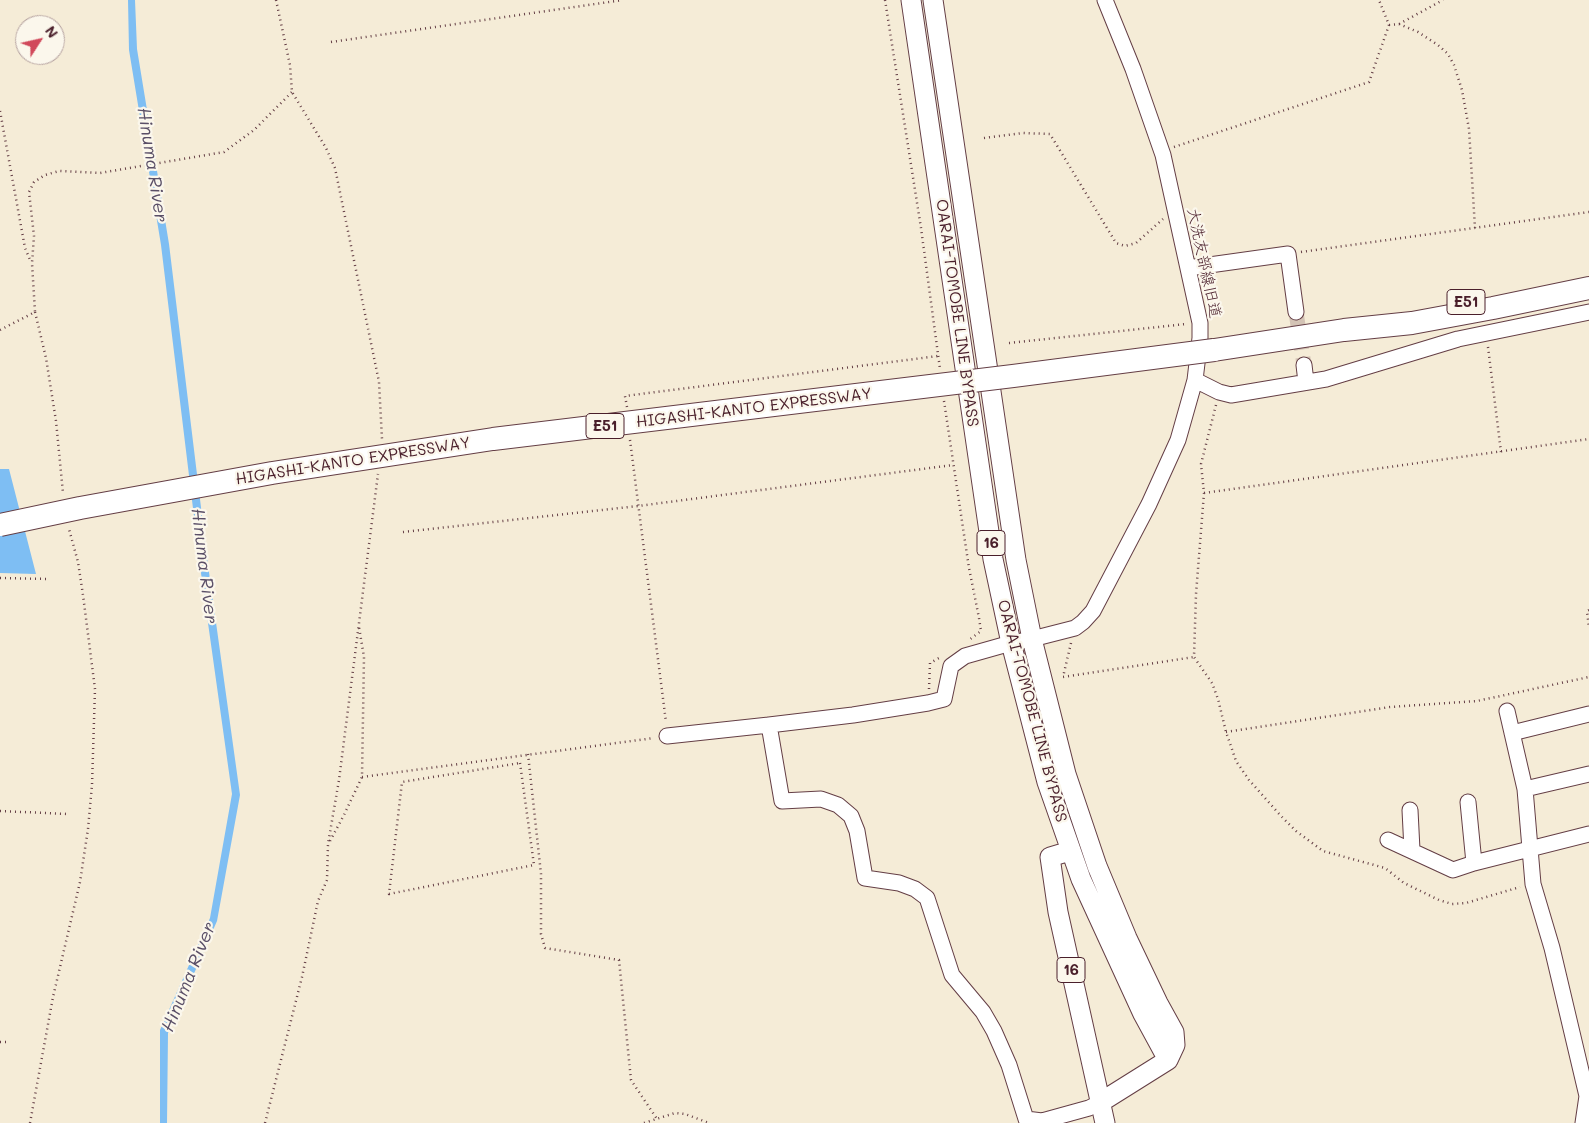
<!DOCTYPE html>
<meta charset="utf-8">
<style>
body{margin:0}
#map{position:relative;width:1589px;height:1123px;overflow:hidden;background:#f5ecd7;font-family:Mali,sans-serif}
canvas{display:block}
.north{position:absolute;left:15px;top:15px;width:50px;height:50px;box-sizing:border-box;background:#fbf7ec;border:1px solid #b4a19f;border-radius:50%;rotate:55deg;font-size:14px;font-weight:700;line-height:20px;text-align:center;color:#4a1f2b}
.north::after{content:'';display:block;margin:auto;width:18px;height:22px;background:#d1495b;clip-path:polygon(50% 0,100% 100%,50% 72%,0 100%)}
</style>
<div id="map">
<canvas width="1589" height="1123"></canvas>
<div class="north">N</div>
</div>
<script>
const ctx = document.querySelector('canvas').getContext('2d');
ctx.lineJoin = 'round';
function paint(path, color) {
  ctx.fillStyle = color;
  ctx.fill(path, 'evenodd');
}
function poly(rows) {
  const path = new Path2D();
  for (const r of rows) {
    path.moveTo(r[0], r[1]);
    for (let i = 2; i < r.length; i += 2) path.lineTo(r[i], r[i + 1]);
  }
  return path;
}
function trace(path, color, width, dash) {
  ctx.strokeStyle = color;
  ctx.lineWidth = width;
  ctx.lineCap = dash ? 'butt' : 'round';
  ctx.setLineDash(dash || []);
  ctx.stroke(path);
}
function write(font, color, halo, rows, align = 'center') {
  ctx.font = font + ' Mali,"Klee One",sans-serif';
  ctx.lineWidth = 4.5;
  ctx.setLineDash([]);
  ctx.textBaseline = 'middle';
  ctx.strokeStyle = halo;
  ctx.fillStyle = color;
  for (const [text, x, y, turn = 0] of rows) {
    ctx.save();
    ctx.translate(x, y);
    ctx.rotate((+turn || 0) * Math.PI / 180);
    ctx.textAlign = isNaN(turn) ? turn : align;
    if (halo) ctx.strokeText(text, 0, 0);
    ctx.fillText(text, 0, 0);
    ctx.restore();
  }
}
paint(poly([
 [128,0,135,0,137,49,169,244,208,565,240,795,217,921,168,1033,167,1123,160,1123,160,1030,210,918,232,794,200,566,161,245,129,50],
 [0,469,9,469,36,574,0,573]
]), '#7ebef3');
trace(poly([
 [1296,312,1304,365]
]), '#d3c3b5', 15, [15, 8]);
const minor = poly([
 [1188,268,1288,254,1296,312],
 [1304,365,1306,382],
 [1195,380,1219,392,1231,395,1326,379,1458,339,1589,312],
 [1507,711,1525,789,1533,884,1552,948,1587,1096,1583,1123],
 [769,725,782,801,821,799,838,805,851,816,857,831,865,878,899,883,915,889,927,898,952,975,983,1012,994,1031,1009,1065,1026,1119,1042,1121,1089,1108,1101,1102],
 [1512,733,1589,714],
 [667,736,769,725,853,715,928,703,944,699,951,666,965,656,1011,643,1032,639,1075,628,1083,622,1093,611,1149,504,1178,440,1195,380,1200,338,1200,323,1163,155,1133,69,1105,0],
 [1525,789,1589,774],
 [1468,802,1474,863],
 [1410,810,1412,850],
 [1388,840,1453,870,1474,863,1589,834]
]);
const major = poly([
 [911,0,993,559,1011,643,1047,782,1081,879,1143,1014,1168,1060],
 [933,0,1016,560,1032,639,1066,774,1097,866,1127,938,1158,1003,1174,1032,1175,1045,1168,1060],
 [1070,851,1050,857,1058,912,1105,1123],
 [1101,1102,1168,1060]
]);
const highway = poly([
 [1214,350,1344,330,1412,323,1493,308,1589,288]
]);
trace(minor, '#643e45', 17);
trace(major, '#643e45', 21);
trace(highway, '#643e45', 24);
trace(poly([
 [276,0,290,65,292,92,326,148,335,168,379,382,382,439],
 [885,0,921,228,940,369],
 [1399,24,1443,0],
 [1389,25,1399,24,1418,32,1438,45,1448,54,1454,65,1462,90,1469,129,1475,228],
 [331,42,623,0],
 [0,111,25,248,31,262],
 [984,138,1023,133,1050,134,1116,243,1125,246,1136,243,1163,219],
 [1174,147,1369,82,1389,25,1379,0],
 [1301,252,1589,212],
 [35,312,46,358,56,421,63,493],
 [0,330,35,312,32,263,34,236,29,192,34,182,45,175,59,171,100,173,224,152,254,130,292,92],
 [1009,343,1186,324],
 [1488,347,1501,452],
 [944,401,969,568,979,618,981,631,969,640],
 [1216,405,1201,464,1204,493,1196,594,1194,657,1212,683,1218,699,1226,732,1236,761,1249,780,1281,816,1296,831,1323,851,1385,868,1404,883,1439,900,1452,904,1466,903,1520,887],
 [627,407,625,396,938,356],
 [630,440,666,722],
 [1204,493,1589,439],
 [403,532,638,506,953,465],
 [0,578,48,579],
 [1589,610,1587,611,1589,628],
 [1071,643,1063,677,1194,657],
 [929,689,930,663,939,658],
 [1226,732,1390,707,1477,701,1589,677],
 [528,754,541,874,541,934,545,948,619,960,631,1080,657,1119],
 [520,763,534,865,389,894,402,782,520,763],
 [362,777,654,738],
 [0,811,68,814],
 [330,841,344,815,362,777,364,657,359,627],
 [0,1042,6,1042],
 [30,1123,53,997,80,882,88,829,92,785,95,689,83,595,78,562,69,529],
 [265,1123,302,977,318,901,327,880,328,844,339,780,378,474],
 [644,1123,675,1113,685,1114,709,1123]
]), '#643e45', 2.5, [1, 4]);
trace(minor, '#fff', 15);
trace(major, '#fff', 19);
trace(highway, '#fff', 22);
const highwayBridge = poly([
 [0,525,80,508,272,473,493,439,1013,376,1214,350]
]);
trace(highwayBridge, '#643e45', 24, []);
trace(highwayBridge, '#fff', 22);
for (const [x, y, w] of [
 [1466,302,38],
 [605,426,38],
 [991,543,28],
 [1071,970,28]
]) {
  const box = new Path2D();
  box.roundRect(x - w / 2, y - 12.5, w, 25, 4);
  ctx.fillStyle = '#fbf7ec';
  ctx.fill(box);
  trace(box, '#4a1f2b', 1);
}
write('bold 15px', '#4a1f2b', null, [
 ["E51",1466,302],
 ["E51",605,426],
 ["16",991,543],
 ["16",1071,970]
]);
write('16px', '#4a1f2b', '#fbf7ec', [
 ["大洗友部線旧道",1204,263,78],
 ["OARAI-TOMOBE LINE BYPASS",957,313,82],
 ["HIGASHI-KANTO EXPRESSWAY",754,408,-7],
 ["HIGASHI-KANTO EXPRESSWAY",353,461,-9],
 ["OARAI-TOMOBE LINE BYPASS",1032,711,75]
]);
write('italic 18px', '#5a4f67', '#fbf7ec', [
 ["Hinuma River",152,165,81],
 ["Hinuma River",204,566,83],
 ["Hinuma River",189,977,-68]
]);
</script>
